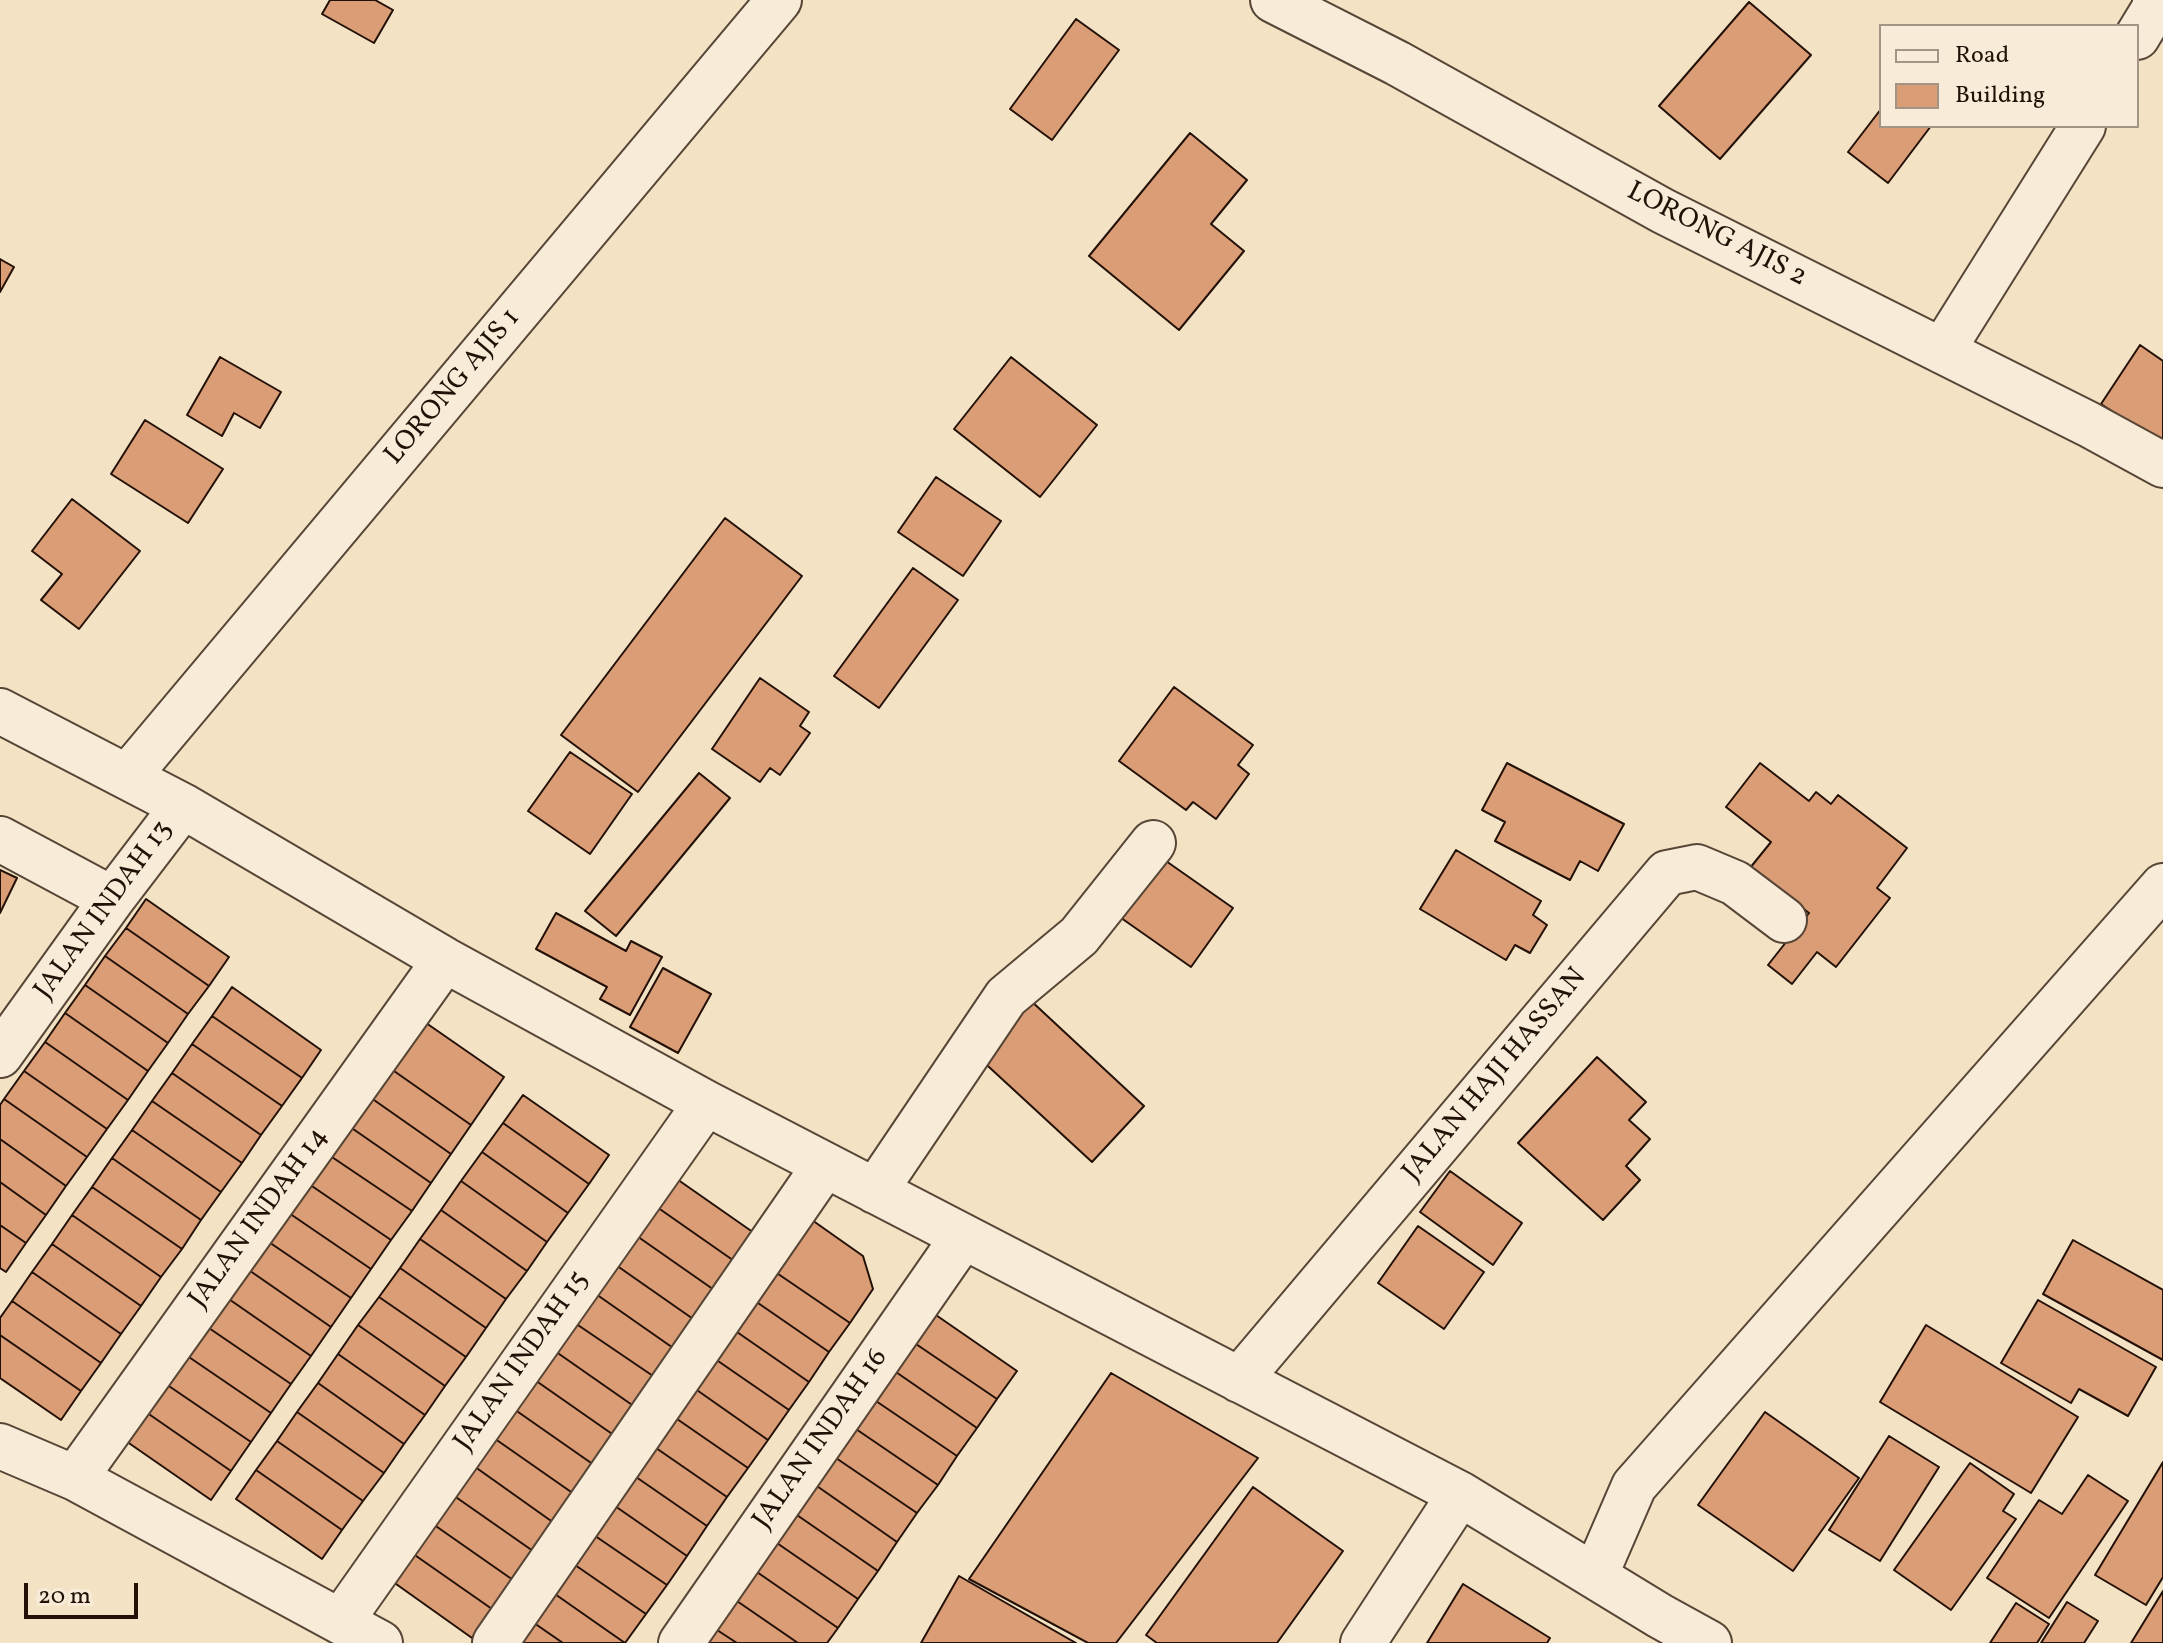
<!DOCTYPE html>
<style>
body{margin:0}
#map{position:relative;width:2163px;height:1643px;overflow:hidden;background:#f4e2c4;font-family:Vollkorn,serif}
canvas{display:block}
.legend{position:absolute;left:1879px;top:24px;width:260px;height:104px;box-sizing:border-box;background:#f8ecd9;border:2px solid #a39485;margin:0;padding:10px 14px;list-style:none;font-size:24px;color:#231107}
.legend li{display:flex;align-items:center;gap:16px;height:40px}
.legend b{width:40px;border:2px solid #a39485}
.scale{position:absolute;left:24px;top:1583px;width:114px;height:36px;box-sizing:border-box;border:4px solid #231107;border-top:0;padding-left:10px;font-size:24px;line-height:28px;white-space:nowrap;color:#231107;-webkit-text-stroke:6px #f8ecd9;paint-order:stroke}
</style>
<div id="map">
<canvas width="2163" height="1643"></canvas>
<ul class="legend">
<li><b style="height:10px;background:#f8ecd9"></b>Road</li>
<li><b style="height:22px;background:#da9d76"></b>Building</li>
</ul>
<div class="scale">20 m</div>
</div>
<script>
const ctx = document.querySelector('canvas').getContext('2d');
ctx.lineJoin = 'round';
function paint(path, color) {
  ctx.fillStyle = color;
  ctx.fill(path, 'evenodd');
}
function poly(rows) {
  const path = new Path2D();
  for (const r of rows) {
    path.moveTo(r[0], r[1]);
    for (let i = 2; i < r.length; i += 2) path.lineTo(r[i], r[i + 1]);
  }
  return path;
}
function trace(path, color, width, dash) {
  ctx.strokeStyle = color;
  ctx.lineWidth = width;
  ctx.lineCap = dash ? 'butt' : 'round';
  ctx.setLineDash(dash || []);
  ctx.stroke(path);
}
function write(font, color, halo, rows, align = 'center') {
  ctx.font = font + ' Vollkorn,serif';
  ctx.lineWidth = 6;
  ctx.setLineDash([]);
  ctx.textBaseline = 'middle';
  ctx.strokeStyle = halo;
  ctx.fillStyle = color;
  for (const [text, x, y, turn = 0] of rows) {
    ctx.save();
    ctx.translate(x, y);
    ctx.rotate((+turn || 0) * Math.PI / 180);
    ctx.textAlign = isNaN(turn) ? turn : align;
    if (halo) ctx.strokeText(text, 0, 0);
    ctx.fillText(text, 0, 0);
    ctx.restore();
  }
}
const building = poly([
 [330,0,375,0,393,10,374,43,322,14,330,0],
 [1749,2,1811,55,1720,159,1659,106,1749,2],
 [1076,19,1119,50,1052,140,1010,109,1076,19],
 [1881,109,1881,126,1931,126,1888,183,1848,152,1881,109],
 [1190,133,1247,180,1211,224,1244,251,1179,330,1089,256,1190,133],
 [0,259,14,267,0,292,0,259],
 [2140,345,2163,361,2163,445,2101,404,2140,345],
 [220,357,281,392,260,428,234,413,222,436,187,415,220,357],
 [1011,357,1097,425,1040,497,954,429,1011,357],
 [145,420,223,469,188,523,111,474,145,420],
 [936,477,1001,521,963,576,898,532,936,477],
 [72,499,140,551,79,629,41,600,62,574,32,551,72,499],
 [725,518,802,576,638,792,561,735,725,518],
 [913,568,958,600,879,708,834,676,913,568],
 [760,678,809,712,800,726,810,733,780,775,770,768,760,782,712,749,760,678],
 [1174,687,1253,745,1238,765,1249,774,1216,819,1193,802,1186,810,1119,761,1174,687],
 [570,752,632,794,590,854,528,811,570,752],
 [1507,763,1624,824,1598,871,1580,861,1570,880,1495,841,1505,822,1482,810,1507,763],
 [1760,763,1809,801,1816,792,1831,804,1838,795,1907,848,1877,888,1890,898,1836,967,1817,952,1792,984,1768,965,1809,913,1750,868,1771,842,1726,807,1760,763],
 [699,773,730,798,616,936,585,911,699,773],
 [1456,850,1541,901,1533,915,1547,925,1530,953,1515,945,1506,960,1420,909,1456,850],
 [1156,854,1233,908,1191,967,1114,913,1156,854],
 [0,870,17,878,0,913,0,870],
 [146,899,229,957,209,986,126,928,146,899],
 [556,913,626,951,631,941,662,957,630,1015,600,999,607,987,536,949,556,913],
 [126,928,209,986,188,1014,105,956,126,928],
 [105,956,188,1014,168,1043,85,985,105,956],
 [663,968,711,994,678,1053,630,1027,663,968],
 [85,985,168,1043,148,1071,65,1013,85,985],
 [232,987,321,1050,302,1078,212,1016,232,987],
 [1029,999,1144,1106,1092,1162,976,1055,1029,999],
 [65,1013,148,1071,128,1100,45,1042,65,1013],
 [212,1016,302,1078,282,1106,192,1044,212,1016],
 [416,1016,504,1077,471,1125,384,1064,416,1016],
 [45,1042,128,1100,107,1129,24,1071,45,1042],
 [192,1044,282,1106,261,1135,172,1073,192,1044],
 [1597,1057,1646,1102,1629,1120,1650,1139,1626,1166,1640,1180,1603,1220,1518,1143,1597,1057],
 [384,1064,471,1125,451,1154,364,1093,384,1064],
 [24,1071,107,1129,87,1157,4,1099,24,1071],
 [172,1073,261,1135,242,1163,152,1101,172,1073],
 [364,1093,451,1154,431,1183,343,1122,364,1093],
 [523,1095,609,1155,589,1184,503,1123,523,1095],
 [4,1099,87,1157,66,1186,0,1139,0,1105,4,1099],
 [152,1101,242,1163,221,1192,132,1130,152,1101],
 [343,1122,431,1183,412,1211,323,1151,343,1122],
 [503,1123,589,1184,568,1213,482,1152,503,1123],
 [132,1130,221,1192,201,1220,112,1158,132,1130],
 [0,1139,66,1186,46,1215,0,1182,0,1139],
 [323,1151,412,1211,391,1240,303,1180,323,1151],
 [482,1152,568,1213,547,1242,461,1181,482,1152],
 [112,1158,201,1220,182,1249,92,1187,112,1158],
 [1450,1171,1522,1223,1493,1265,1420,1212,1450,1171],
 [674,1177,757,1235,737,1263,654,1205,674,1177],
 [303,1180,391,1240,371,1269,283,1209,303,1180],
 [461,1181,547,1242,527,1271,441,1210,461,1181],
 [0,1182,46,1215,26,1243,0,1225,0,1182],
 [92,1187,182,1249,161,1277,72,1215,92,1187],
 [654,1205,737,1263,717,1292,634,1234,654,1205],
 [283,1209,371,1269,351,1298,263,1238,283,1209],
 [441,1210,527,1271,506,1299,420,1239,441,1210],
 [802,1213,863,1256,873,1289,850,1323,765,1265,802,1213],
 [72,1215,161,1277,141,1306,52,1244,72,1215],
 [0,1225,26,1243,6,1272,0,1268,0,1225],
 [1418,1226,1484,1272,1444,1329,1378,1283,1418,1226],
 [634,1234,717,1292,696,1321,613,1263,634,1234],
 [263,1238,351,1298,331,1327,243,1266,263,1238],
 [420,1239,506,1299,486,1328,400,1268,420,1239],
 [2073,1240,2163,1290,2163,1360,2043,1294,2073,1240],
 [52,1244,141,1306,121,1334,32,1272,52,1244],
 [613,1263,696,1321,676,1350,593,1292,613,1263],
 [765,1265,850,1323,829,1352,745,1294,765,1265],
 [243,1266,331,1327,311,1356,223,1295,243,1266],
 [400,1268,486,1328,466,1357,379,1297,400,1268],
 [32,1272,121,1334,101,1363,12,1301,32,1272],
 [593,1292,676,1350,656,1378,572,1321,593,1292],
 [745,1294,829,1352,809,1382,724,1323,745,1294],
 [223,1295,311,1356,291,1384,203,1324,223,1295],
 [379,1297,466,1357,445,1386,358,1325,379,1297],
 [2038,1300,2156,1367,2128,1416,2079,1389,2071,1403,2001,1363,2038,1300],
 [12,1301,101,1363,81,1391,0,1335,0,1318,12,1301],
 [933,1313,1017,1371,997,1399,913,1342,933,1313],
 [572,1321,656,1378,635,1407,552,1349,572,1321],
 [724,1323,809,1382,789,1410,705,1352,724,1323],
 [203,1324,291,1384,271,1413,183,1353,203,1324],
 [358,1325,445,1386,425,1415,338,1354,358,1325],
 [1926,1325,2078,1417,2031,1493,1880,1402,1926,1325],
 [0,1335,81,1391,61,1420,0,1378,0,1335],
 [913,1342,997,1399,977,1428,893,1370,913,1342],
 [552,1349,635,1407,615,1436,532,1378,552,1349],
 [705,1352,789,1410,768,1440,684,1381,705,1352],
 [183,1353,271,1413,251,1442,163,1382,183,1353],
 [338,1354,425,1415,404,1444,318,1383,338,1354],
 [893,1370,977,1428,957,1456,873,1399,893,1370],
 [1111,1373,1258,1458,1116,1643,1088,1643,969,1579,1111,1373],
 [532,1378,615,1436,594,1465,511,1407,532,1378],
 [684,1381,768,1440,748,1468,664,1410,684,1381],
 [163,1382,251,1442,231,1471,143,1410,163,1382],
 [318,1383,404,1444,384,1473,297,1412,318,1383],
 [873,1399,957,1456,938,1485,853,1427,873,1399],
 [511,1407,594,1465,574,1494,491,1436,511,1407],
 [143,1410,231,1471,211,1500,123,1439,143,1410],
 [664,1410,748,1468,727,1497,643,1439,664,1410],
 [297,1412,384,1473,363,1501,277,1441,297,1412],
 [1765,1412,1859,1478,1793,1571,1698,1505,1765,1412],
 [853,1427,938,1485,917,1513,833,1456,853,1427],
 [491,1436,574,1494,554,1523,471,1464,491,1436],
 [1889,1436,1939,1467,1880,1561,1829,1530,1889,1436],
 [643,1439,727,1497,707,1526,623,1468,643,1439],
 [277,1441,363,1501,342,1530,256,1470,277,1441],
 [833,1456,917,1513,897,1542,814,1484,833,1456],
 [2163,1462,2163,1577,2146,1605,2095,1575,2163,1462],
 [1970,1463,2014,1494,2003,1511,2016,1519,1951,1610,1894,1570,1970,1463],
 [471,1464,554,1523,533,1551,450,1493,471,1464],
 [623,1468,707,1526,687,1556,602,1497,623,1468],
 [256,1470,342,1530,322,1559,236,1499,256,1470],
 [2088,1475,2128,1501,2049,1618,1987,1578,2039,1500,2062,1514,2088,1475],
 [814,1484,897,1542,878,1571,794,1513,814,1484],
 [1253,1487,1343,1551,1277,1643,1157,1643,1146,1635,1253,1487],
 [450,1493,533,1551,513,1580,430,1522,450,1493],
 [602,1497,687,1556,667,1585,582,1527,602,1497],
 [794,1513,878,1571,858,1599,774,1541,794,1513],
 [430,1522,513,1580,492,1609,409,1551,430,1522],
 [582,1527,667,1585,646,1614,562,1556,582,1527],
 [774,1541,858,1599,838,1628,754,1570,774,1541],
 [409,1551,492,1609,472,1638,389,1579,409,1551],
 [562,1556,646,1614,625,1643,542,1585,562,1556],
 [754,1570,838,1628,827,1643,798,1643,734,1599,754,1570],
 [959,1576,1076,1643,921,1643,959,1576],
 [1463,1584,1550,1638,1547,1643,1427,1643,1463,1584],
 [542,1585,625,1643,563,1643,521,1614,542,1585],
 [2163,1591,2163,1643,2131,1643,2163,1591],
 [734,1599,798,1643,737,1643,714,1628,734,1599],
 [2067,1602,2098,1621,2084,1643,2041,1643,2067,1602],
 [2016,1603,2049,1624,2037,1643,1990,1643,2016,1603],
 [521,1614,563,1643,501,1643,521,1614],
 [714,1628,737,1643,703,1643,714,1628]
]);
paint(building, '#da9d76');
trace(building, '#231107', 2);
const minor = poly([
 [1273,0,1397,63,1663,211,2088,424,2163,465],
 [2137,37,2157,4,2155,0],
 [1942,351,2083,126],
 [0,711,183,806,445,960,706,1103,1460,1494,1660,1616,1709,1643],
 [128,776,779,0],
 [0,839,112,899],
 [0,1055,112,899,183,806],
 [875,1191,1006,997,1079,936,1153,843],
 [1239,1380,1667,873,1697,867,1735,883,1784,920],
 [0,1446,75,1478,380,1643],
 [75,1478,445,960],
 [1595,1576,1634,1486,2163,886],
 [341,1621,706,1103],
 [495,1643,825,1165],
 [681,1643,963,1237],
 [1363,1643,1460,1494]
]);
trace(minor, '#574536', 48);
trace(minor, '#f8ecd9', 44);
write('28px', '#231107', '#f8ecd9', [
 ["LORONG AJIS 2",1716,236,27],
 ["LORONG AJIS 1",454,388,-50],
 ["JALAN INDAH 13",105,911,-54],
 ["JALAN HAJI HASSAN",1496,1076,-50],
 ["JALAN INDAH 14",260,1219,-54],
 ["JALAN INDAH 15",523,1362,-55],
 ["JALAN INDAH 16",822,1440,-55]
]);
</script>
